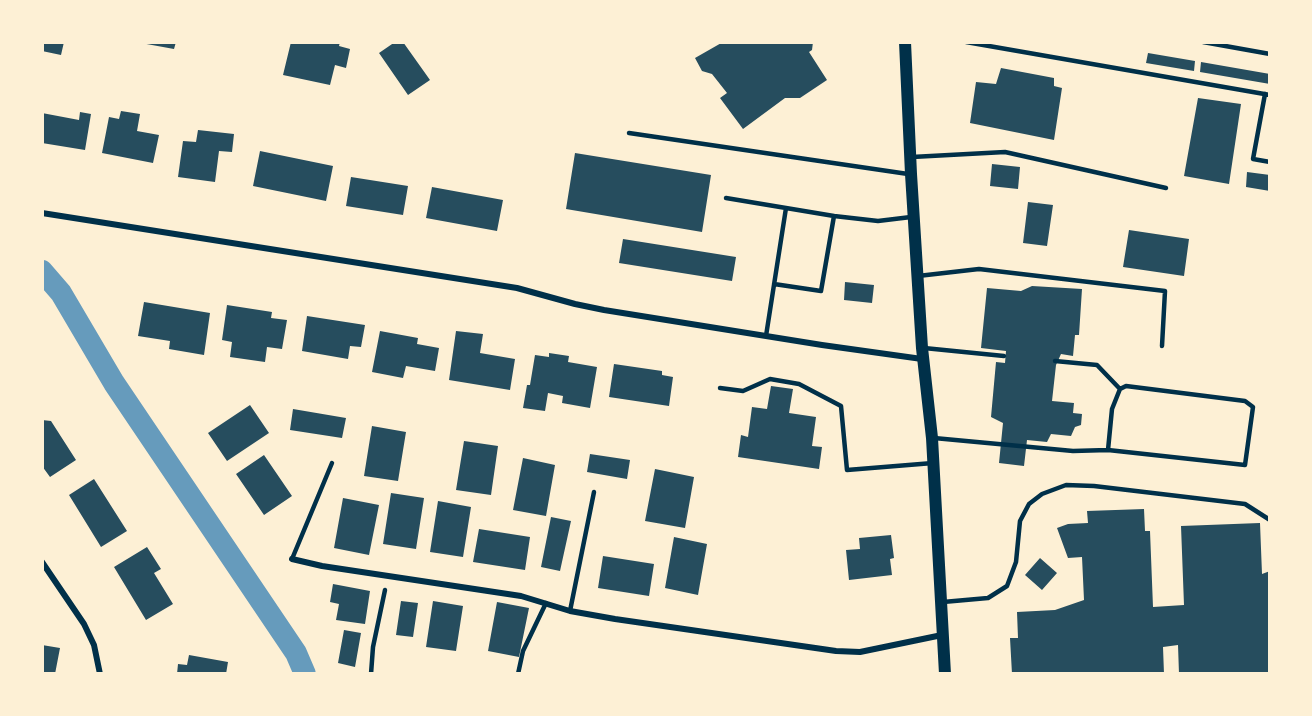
<!DOCTYPE html>
<style>
body{margin:0}
#map{position:relative;width:1312px;height:716px;overflow:hidden;background:#fdf0d5;font-family:Mulish,sans-serif}
canvas{display:block}
.frame{position:absolute;inset:0;border:44px solid #fdf0d5;pointer-events:none}
</style>
<div id="map">
<canvas width="1312" height="716"></canvas>
<div class="frame"></div>
</div>
<script>
const ctx = document.querySelector('canvas').getContext('2d');
ctx.lineJoin = 'round';
function poly(rows) {
  const path = new Path2D();
  for (const r of rows) {
    path.moveTo(r[0], r[1]);
    for (let i = 2; i < r.length; i += 2) path.lineTo(r[i], r[i + 1]);
  }
  return path;
}
function trace(path, color, width, dash) {
  ctx.strokeStyle = color;
  ctx.lineWidth = width;
  ctx.lineCap = dash ? 'butt' : 'round';
  ctx.setLineDash(dash || []);
  ctx.stroke(path);
}
function paint(path, color) {
  ctx.fillStyle = color;
  ctx.fill(path, 'evenodd');
}
trace(poly([
 [42,271,61,293,114,383,296,653,305,674]
]), '#669bbc', 22);
paint(poly([
 [42,42,64,42,61,55,42,51],
 [141,42,176,42,174,49,141,43],
 [291,42,340,42,339,46,350,49,346,68,335,65,330,85,283,75],
 [395,42,403,42,430,80,408,95,379,53],
 [723,42,813,42,812,50,809,52,827,80,800,98,785,98,743,129,720,98,727,93,712,74,702,71,695,58],
 [1148,53,1195,61,1194,71,1146,63],
 [1201,62,1270,74,1270,84,1200,72],
 [1001,68,1054,78,1054,86,1062,88,1054,140,970,123,976,82,996,84],
 [1198,98,1241,104,1229,184,1184,176],
 [121,111,140,114,137,131,159,135,153,163,102,153,109,117,119,119],
 [80,112,91,114,85,150,42,143,42,113,79,120],
 [198,130,234,134,232,152,219,151,215,182,178,177,183,141,196,142],
 [260,151,333,166,326,201,253,186],
 [575,153,711,175,702,232,566,209],
 [992,164,1020,167,1018,189,990,186],
 [1247,172,1270,175,1270,191,1246,187],
 [351,177,408,186,403,215,346,206],
 [432,187,503,200,497,231,426,218],
 [1028,202,1053,205,1047,246,1023,243],
 [1129,230,1189,239,1184,276,1123,267],
 [623,239,736,257,732,281,619,263],
 [845,282,874,285,872,303,844,300],
 [1032,286,1082,289,1079,335,1075,335,1073,356,1061,354,1056,365,1052,401,1074,403,1073,413,1082,414,1081,425,1075,427,1071,436,1051,434,1047,442,1027,440,1024,466,999,463,1003,423,991,417,996,362,1005,363,1006,351,981,348,987,288,1021,291],
 [144,302,210,313,204,355,169,349,170,341,138,336],
 [227,305,272,312,271,318,287,320,282,349,267,347,265,362,230,357,232,342,222,340],
 [307,316,365,325,361,347,350,346,348,359,302,351],
 [380,331,418,338,417,344,439,348,435,371,406,366,403,378,372,372],
 [456,331,483,334,480,353,515,359,510,390,449,380],
 [549,353,569,356,568,362,597,367,590,408,562,403,563,396,548,393,545,411,523,408,527,385,530,385,535,355,549,357],
 [614,364,662,371,662,375,673,377,669,406,609,397],
 [771,386,793,389,789,413,816,417,812,446,822,447,819,469,738,457,741,435,748,437,752,407,767,409],
 [250,405,269,433,227,461,208,433],
 [293,409,346,418,342,438,290,430],
 [42,420,51,421,76,460,50,477,42,466],
 [372,426,406,432,398,481,364,476],
 [464,441,498,446,491,495,456,490],
 [590,454,630,460,627,479,587,472],
 [264,455,292,496,264,515,236,474],
 [523,458,555,465,546,516,513,510],
 [655,469,694,477,685,528,645,521],
 [94,479,127,531,101,547,69,495],
 [391,493,424,498,416,549,383,544],
 [343,498,379,505,369,555,334,548],
 [438,501,471,507,463,557,430,552],
 [1144,509,1145,531,1150,531,1153,607,1184,605,1181,526,1260,523,1262,574,1270,571,1270,673,1179,674,1178,645,1163,647,1164,674,1012,674,1010,638,1018,638,1017,612,1055,610,1084,600,1082,557,1068,558,1057,528,1068,524,1088,523,1087,511],
 [551,517,571,521,560,571,541,567],
 [479,529,530,537,525,570,473,562],
 [891,535,894,558,890,559,892,575,849,580,846,550,860,549,859,538],
 [674,537,707,544,698,595,665,588],
 [147,547,161,569,154,573,173,604,146,620,114,567],
 [603,556,654,564,649,596,598,588],
 [1040,558,1057,573,1042,590,1025,575],
 [333,584,370,591,365,624,336,620,339,604,330,602],
 [401,601,418,603,413,637,396,635],
 [433,601,463,606,456,651,426,647],
 [497,602,529,608,519,657,488,651],
 [344,630,361,633,355,667,338,663],
 [42,645,60,648,55,674,42,674],
 [189,655,228,662,226,674,177,674,178,664,187,665]
]), '#264d5e');
trace(poly([
 [966,42,1270,95],
 [1203,42,1270,54],
 [1265,94,1253,159,1270,162],
 [629,133,908,174],
 [912,157,1005,152,1166,188],
 [726,198,786,208],
 [918,276,979,269,1165,291,1162,346],
 [774,284,821,291,834,216],
 [766,336,786,208,834,216,878,221,911,217],
 [924,348,1004,356],
 [1055,361,1097,365,1120,389],
 [720,388,743,391,770,379,799,384,841,406,847,470,933,463],
 [934,438,1073,451,1108,450,1245,465,1253,407,1245,401,1126,386,1120,389,1112,409,1108,450],
 [292,559,332,463],
 [943,602,988,598,1007,586,1016,562,1020,521,1029,504,1042,494,1066,485,1094,486,1245,504,1270,520],
 [570,611,594,492],
 [371,674,373,647,385,590],
 [518,674,523,651,546,603]
]), '#003049', 4.5);
trace(poly([
 [42,213,517,288,575,304,604,310,822,345,922,359],
 [292,559,322,566,521,596,570,611,615,619,836,651,860,652,942,635],
 [42,562,84,624,94,645,100,674]
]), '#003049', 6);
trace(poly([
 [905,42,911,174,922,348,932,438,945,674]
]), '#003049', 12);
</script>
